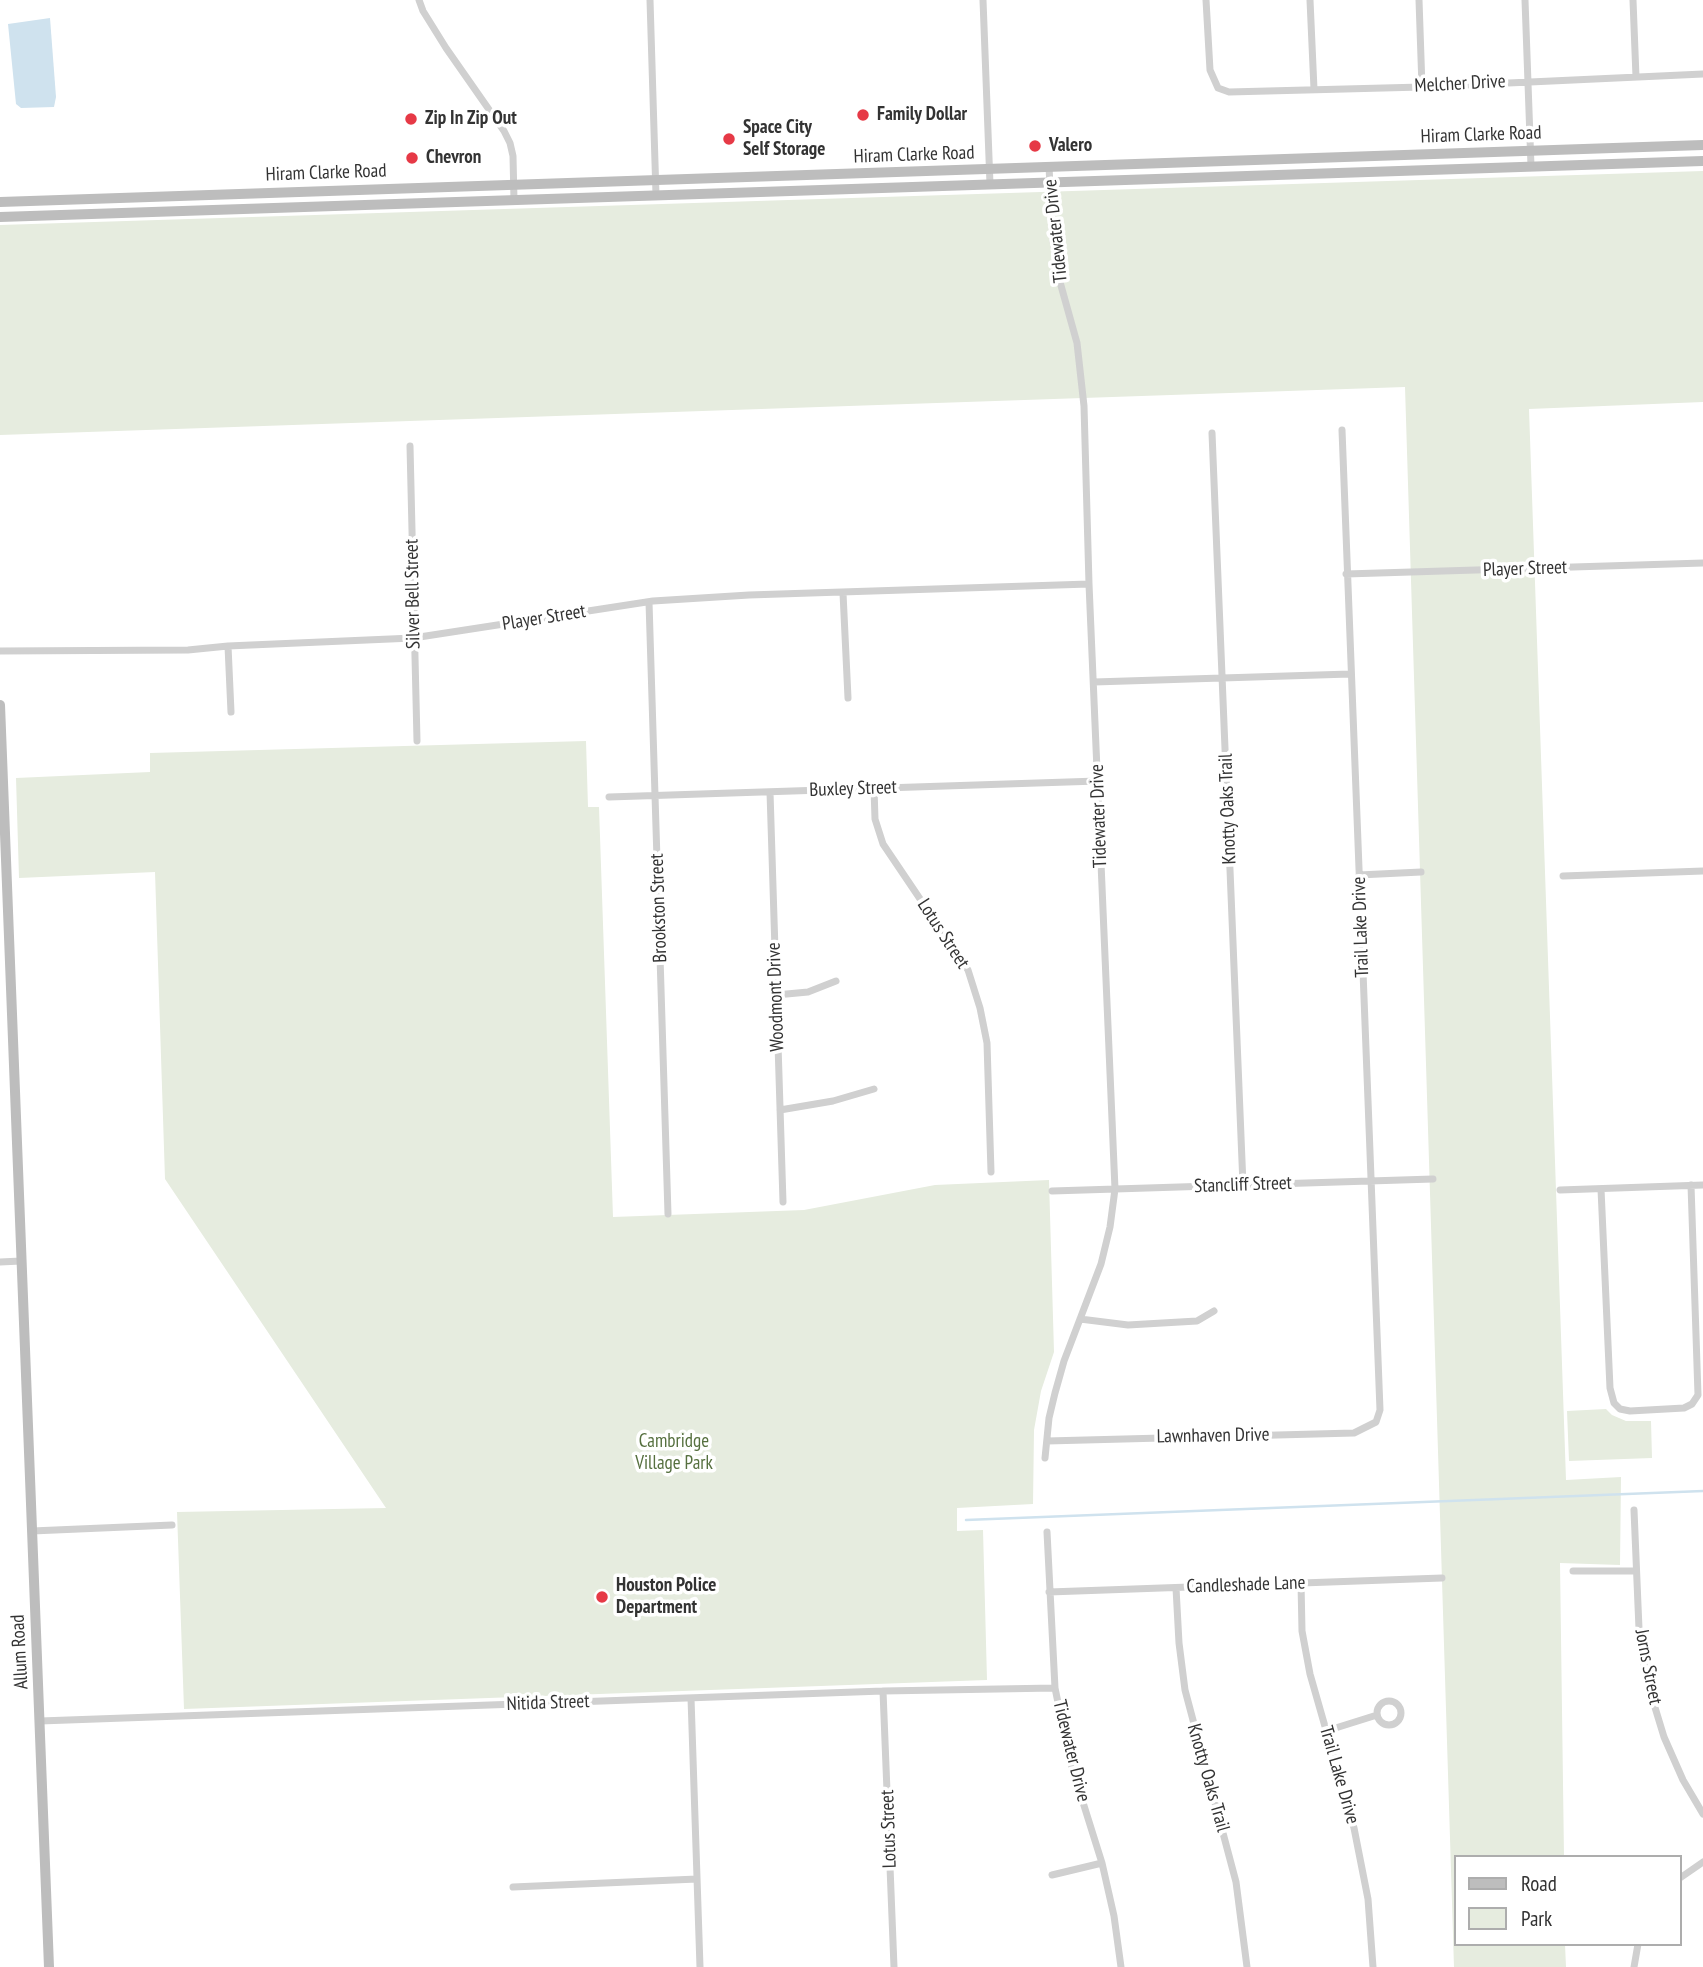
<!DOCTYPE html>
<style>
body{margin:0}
#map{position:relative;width:1703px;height:1967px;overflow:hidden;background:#fff;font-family:"PT Sans Narrow",sans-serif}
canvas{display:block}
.legend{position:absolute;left:1454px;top:1855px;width:228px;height:91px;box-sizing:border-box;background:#fff;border:2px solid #adadad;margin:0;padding:9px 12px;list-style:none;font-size:21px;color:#333}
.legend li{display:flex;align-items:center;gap:14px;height:35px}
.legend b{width:35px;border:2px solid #adadad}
</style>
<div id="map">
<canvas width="1703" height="1967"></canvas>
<ul class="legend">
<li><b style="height:9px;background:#bdbdbd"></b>Road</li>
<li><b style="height:19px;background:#e6ecdf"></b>Park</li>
</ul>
</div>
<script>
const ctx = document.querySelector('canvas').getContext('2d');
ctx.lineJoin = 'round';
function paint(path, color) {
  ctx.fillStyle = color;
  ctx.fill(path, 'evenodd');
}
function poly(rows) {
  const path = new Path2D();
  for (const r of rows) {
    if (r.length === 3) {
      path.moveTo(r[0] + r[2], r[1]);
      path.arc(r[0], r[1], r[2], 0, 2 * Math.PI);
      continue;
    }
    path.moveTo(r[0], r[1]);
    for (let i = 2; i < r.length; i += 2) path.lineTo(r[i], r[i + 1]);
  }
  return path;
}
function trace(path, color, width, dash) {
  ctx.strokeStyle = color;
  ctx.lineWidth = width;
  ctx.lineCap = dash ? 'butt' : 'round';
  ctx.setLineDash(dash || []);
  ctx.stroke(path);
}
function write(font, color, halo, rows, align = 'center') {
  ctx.font = font + ' "PT Sans Narrow",sans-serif';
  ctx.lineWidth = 7;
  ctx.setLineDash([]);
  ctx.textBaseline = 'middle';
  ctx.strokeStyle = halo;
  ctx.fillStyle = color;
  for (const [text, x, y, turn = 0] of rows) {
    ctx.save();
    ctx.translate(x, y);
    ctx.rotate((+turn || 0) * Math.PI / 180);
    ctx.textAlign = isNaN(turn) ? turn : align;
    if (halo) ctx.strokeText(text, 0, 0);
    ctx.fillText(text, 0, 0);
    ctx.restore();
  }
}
paint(poly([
 [1703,171,1703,402,1529,409,1566,1480,1621,1477,1620,1565,1560,1563,1564,1857,1456,1857,1456,1944,1565,1944,1566,1967,1454,1967,1405,387,0,435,0,225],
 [586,741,588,807,599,807,613,1217,804,1210,935,1185,1049,1180,1054,1352,1041,1391,1034,1430,1033,1504,957,1508,957,1531,983,1530,987,1680,184,1709,177,1512,386,1508,165,1179,155,872,19,878,16,778,150,772,150,753],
 [1606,1409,1612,1415,1626,1421,1651,1421,1652,1458,1569,1461,1567,1411]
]), '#e6ecdf');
paint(poly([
 [50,18,56,97,54,107,21,108,16,104,8,24]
]), '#cfe2ee');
trace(poly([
 [966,1520,1703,1491]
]), '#cfe2ee', 2.5);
trace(poly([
 [419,0,423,11,446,48,504,131,510,143,513,156,514,200],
 [650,0,656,195],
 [983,0,990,184],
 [1206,0,1210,70,1218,88,1229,92,1422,87,1703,74],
 [1310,0,1314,89],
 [1419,0,1422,87],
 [1525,0,1531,166],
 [1633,0,1636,77],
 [1212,433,1243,1185],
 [410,446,417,741],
 [1346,574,1703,563],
 [843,593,848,698],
 [649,602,668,1214],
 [228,646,231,712],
 [0,651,188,650,228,646,413,638,653,601,749,595,1089,584],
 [1094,682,1350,674],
 [874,788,875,819,883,844,968,970,980,1008,987,1043,991,1172],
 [770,792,783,1202],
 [609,797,1098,781],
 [1359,875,1421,872],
 [1563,876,1703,871],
 [776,995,808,992,836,981],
 [780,1110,833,1101,874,1089],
 [1601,1189,1610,1388,1614,1403,1620,1409,1630,1411,1684,1408,1692,1404,1698,1395,1691,1185],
 [1560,1190,1703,1185],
 [1052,1191,1433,1179],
 [0,1262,21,1261],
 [1080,1319,1128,1325,1197,1321,1214,1311],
 [1047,1441,1354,1433,1376,1422,1380,1410,1342,430],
 [1045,1458,1049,1418,1055,1393,1064,1361,1101,1264,1110,1227,1115,1189,1089,584,1084,406,1077,343,1060,282,1053,241,1049,167],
 [1634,1510,1639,1629,1646,1678,1664,1737,1683,1780,1703,1814],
 [32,1531,172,1525],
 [1047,1532,1055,1688,1070,1761,1102,1863,1114,1916,1121,1967],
 [1573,1571,1635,1571],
 [1301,1583,1302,1631,1310,1674,1354,1828,1368,1899,1373,1967],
 [1176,1588,1179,1643,1185,1690,1236,1882,1247,1967],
 [1049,1592,1442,1578],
 [883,1691,894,1967],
 [691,1698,700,1967],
 [1389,1713,12],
 [40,1721,883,1691,1055,1688],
 [1326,1731,1377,1715],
 [1052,1875,1102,1863],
 [1680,1878,1703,1862],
 [513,1887,697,1879],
 [1634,1967,1638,1944]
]), '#d0d0d0', 7);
trace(poly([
 [0,202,1703,145],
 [0,217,1703,161],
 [0,705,49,1967]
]), '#bdbdbd', 10);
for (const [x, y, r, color] of [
 [863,115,7,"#e63946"],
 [411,119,7,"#e63946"],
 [729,139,7,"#e63946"],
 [1035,146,7,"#e63946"],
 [412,158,7,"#e63946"],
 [602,1597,7,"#e63946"]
]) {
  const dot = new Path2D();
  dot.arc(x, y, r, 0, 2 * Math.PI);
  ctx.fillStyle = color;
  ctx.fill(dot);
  trace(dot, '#fff', 2.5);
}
write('19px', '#333', '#fff', [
 ["Melcher Drive",1460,84,-3],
 ["Hiram Clarke Road",1481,135,-2],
 ["Hiram Clarke Road",914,155,-2],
 ["Hiram Clarke Road",326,173,-2],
 ["Tidewater Drive",1056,231,-96],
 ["Player Street",1525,569,-2],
 ["Silver Bell Street",413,594,-91],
 ["Player Street",544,618,-9],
 ["Buxley Street",853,789,-2],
 ["Knotty Oaks Trail",1228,809,-92],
 ["Tidewater Drive",1099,816,-92],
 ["Brookston Street",659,908,-92],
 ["Trail Lake Drive",1361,927,-92],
 ["Lotus Street",943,934,57],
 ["Woodmont Drive",776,997,-92],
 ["Stancliff Street",1243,1185,-2],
 ["Lawnhaven Drive",1213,1436,-1],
 ["Candleshade Lane",1246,1585,-2],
 ["Allum Road",20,1652,-93],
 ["Jorns Street",1648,1667,79],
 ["Nitida Street",548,1703,-2],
 ["Tidewater Drive",1071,1751,76],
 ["Trail Lake Drive",1339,1775,74],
 ["Knotty Oaks Trail",1208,1778,74],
 ["Lotus Street",889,1829,-92]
]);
write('bold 19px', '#333', '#fff', [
 ["Family Dollar",877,115],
 ["Zip In Zip Out",425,119],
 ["Space City",743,128],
 ["Self Storage",743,150],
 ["Valero",1049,146],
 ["Chevron",426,158],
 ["Houston Police",616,1586],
 ["Department",616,1608]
], 'left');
write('19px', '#56703f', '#fff', [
 ["Cambridge",674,1442],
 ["Village Park",674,1464]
]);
</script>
